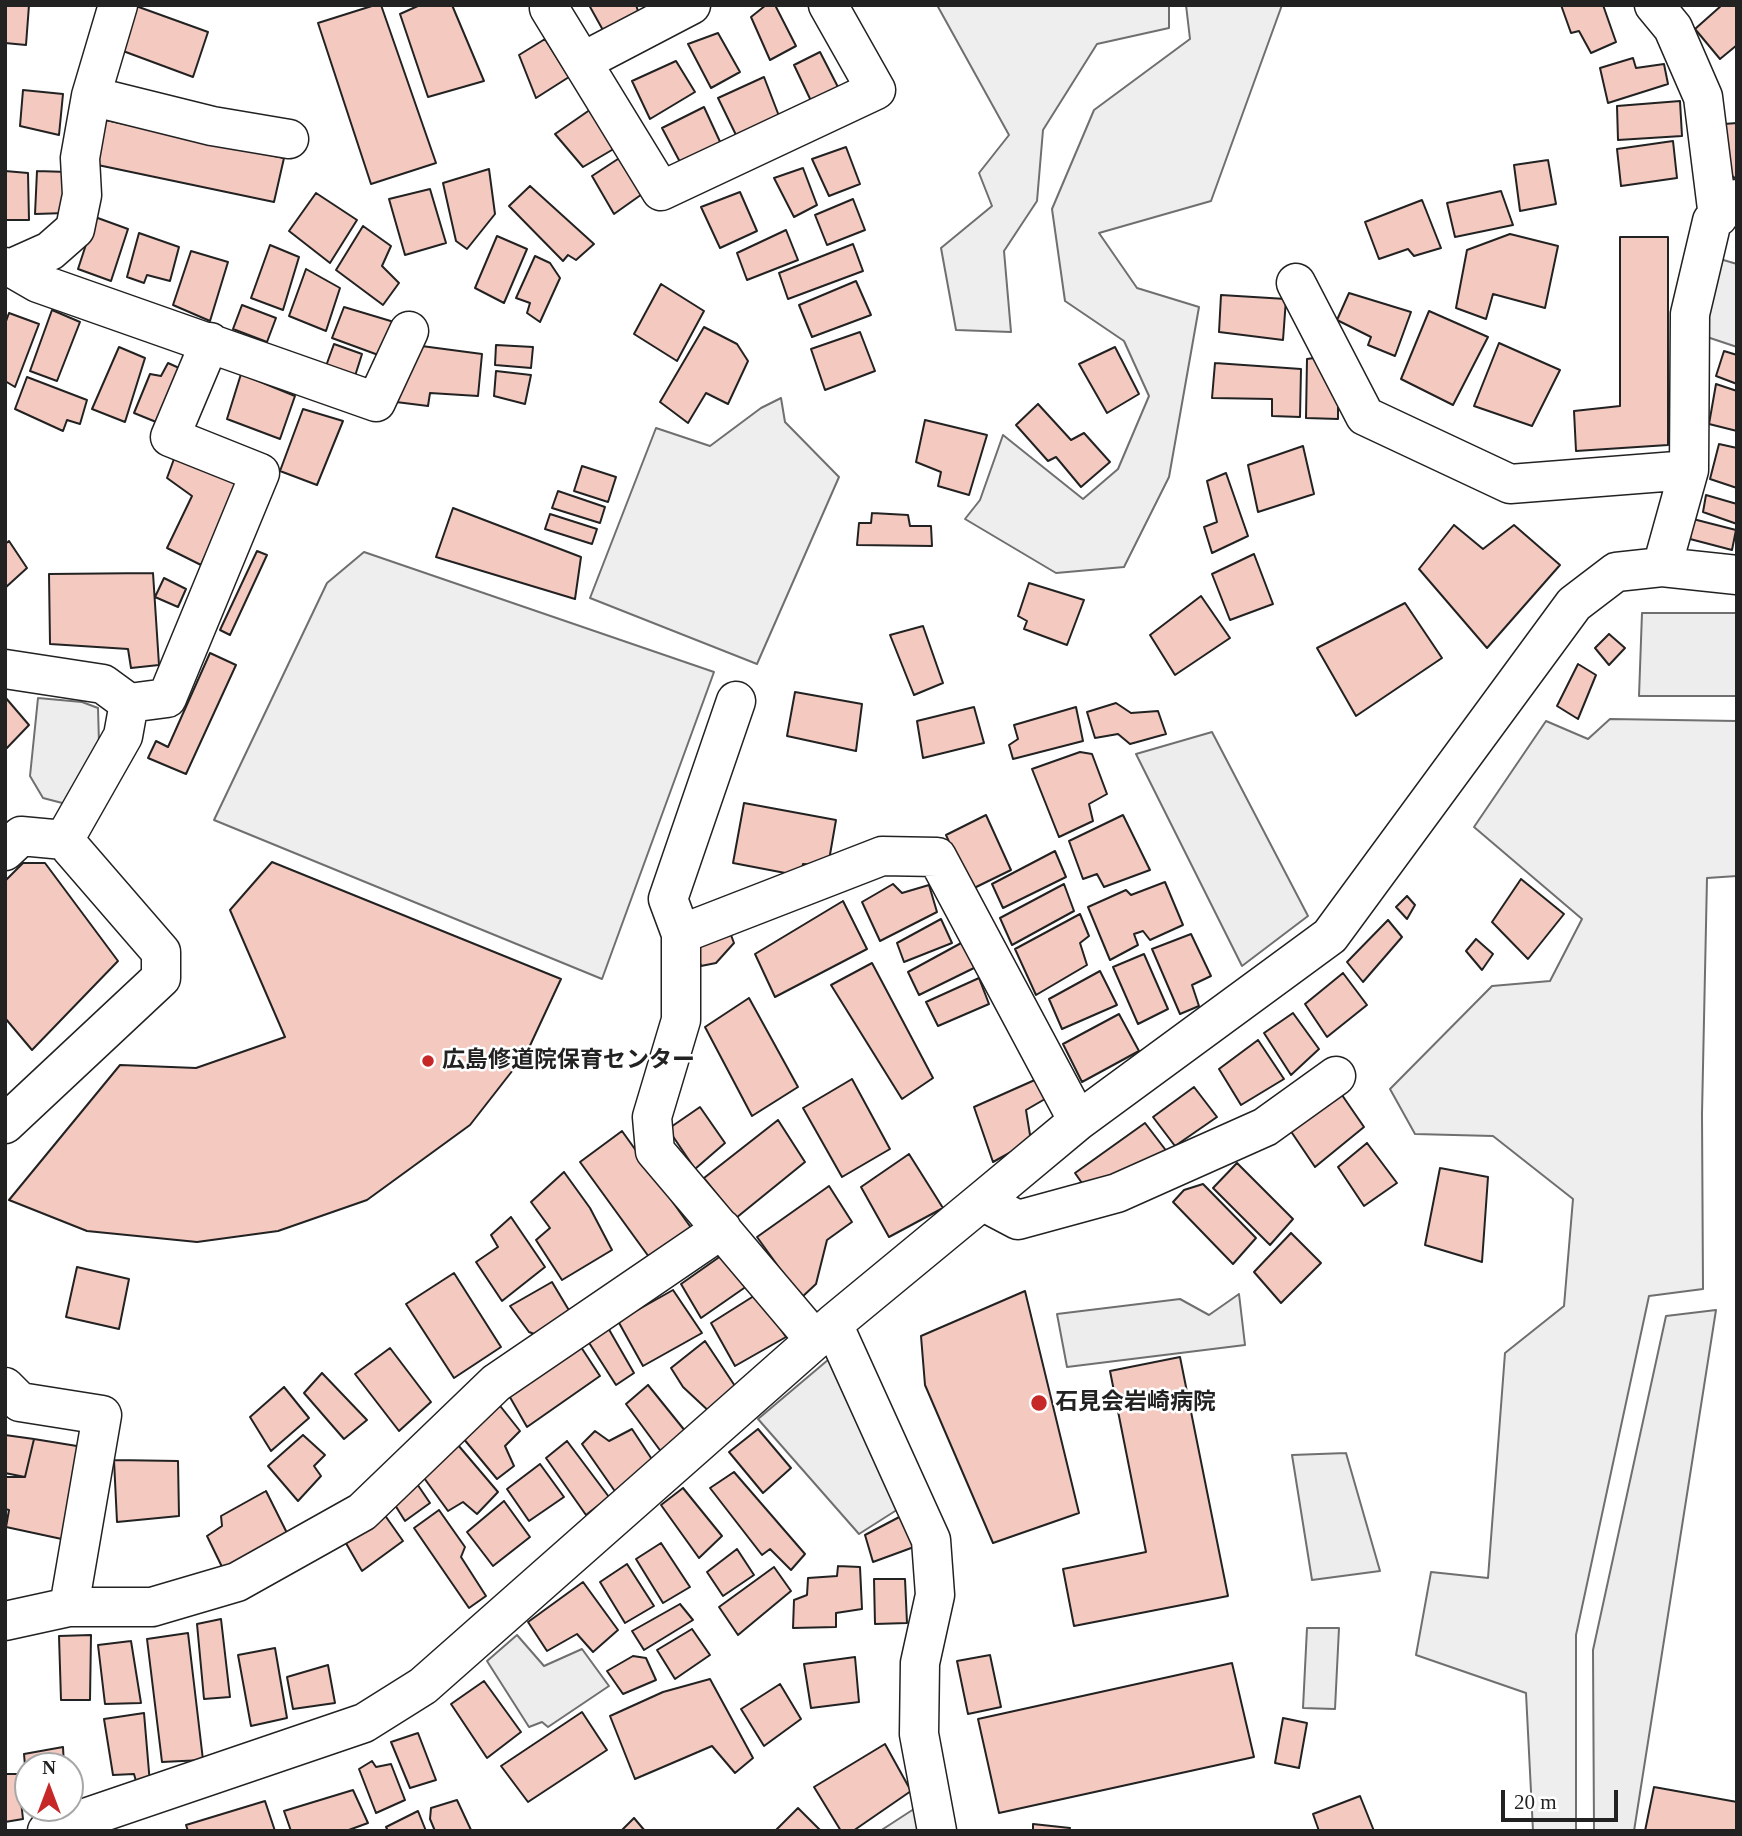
<!DOCTYPE html>
<meta charset="utf-8">
<style>
body{margin:0}
#map{position:relative;width:1742px;height:1836px;overflow:hidden;background:#fff;font-family:"Times New Roman",serif}
canvas{display:block}
.frame{position:absolute;inset:0;border:7px solid #222;pointer-events:none}
.north{position:absolute;left:14px;top:1752px;width:70px;height:70px;box-sizing:border-box;background:#fff;border:2px solid #a7a7a7;border-radius:50%;rotate:0deg;font-size:19px;font-weight:700;line-height:28px;text-align:center;color:#222}
.north::after{content:'';display:block;margin:auto;width:24px;height:32px;background:#c62828;clip-path:polygon(50% 0,100% 100%,50% 72%,0 100%)}
.scale{position:absolute;left:1501px;top:1790px;width:117px;height:32px;box-sizing:border-box;border:4px solid #222;border-top:0;padding-left:9px;font-size:21px;line-height:24px;white-space:nowrap;color:#222;-webkit-text-stroke:5px #fff;paint-order:stroke}
</style>
<div id="map">
<canvas width="1742" height="1836"></canvas>
<div class="frame"></div>
<div class="north">N</div>
<div class="scale">20 m</div>
</div>
<script>
const ctx = document.querySelector('canvas').getContext('2d');
ctx.lineJoin = 'round';
function paint(path, color) {
  ctx.fillStyle = color;
  ctx.fill(path, 'evenodd');
}
function poly(rows) {
  const path = new Path2D();
  for (const r of rows) {
    path.moveTo(r[0], r[1]);
    for (let i = 2; i < r.length; i += 2) path.lineTo(r[i], r[i + 1]);
  }
  return path;
}
function trace(path, color, width, dash) {
  ctx.strokeStyle = color;
  ctx.lineWidth = width;
  ctx.lineCap = dash ? 'butt' : 'round';
  ctx.setLineDash(dash || []);
  ctx.stroke(path);
}
function write(font, color, halo, rows, align = 'center') {
  ctx.font = font + ' "Times New Roman","Noto Sans JP",serif';
  ctx.lineWidth = 5;
  ctx.setLineDash([]);
  ctx.textBaseline = 'middle';
  ctx.strokeStyle = halo;
  ctx.fillStyle = color;
  for (const [text, x, y, turn = 0] of rows) {
    ctx.save();
    ctx.translate(x, y);
    ctx.rotate((+turn || 0) * Math.PI / 180);
    ctx.textAlign = isNaN(turn) ? turn : align;
    if (halo) ctx.strokeText(text, 0, 0);
    ctx.fillText(text, 0, 0);
    ctx.restore();
  }
}
const green = poly([
 [937,5,1169,5,1169,28,1097,44,1043,130,1037,201,1004,251,1011,332,956,330,941,248,992,206,979,173,1009,135,937,5],
 [1186,5,1282,5,1211,201,1099,233,1137,288,1199,307,1169,477,1124,567,1056,573,965,519,980,500,1003,435,1083,499,1118,469,1149,396,1124,341,1065,301,1052,209,1094,110,1190,39,1186,5],
 [781,398,785,422,839,477,757,664,590,598,656,428,710,446,761,408,781,398],
 [364,552,714,672,602,979,214,820,327,583,364,552],
 [1610,719,1737,721,1737,876,1707,878,1702,1114,1703,1289,1649,1296,1576,1635,1576,1831,1533,1831,1526,1693,1416,1655,1431,1572,1488,1578,1505,1353,1564,1306,1573,1199,1493,1136,1415,1134,1390,1089,1492,986,1550,981,1582,919,1474,827,1546,721,1588,739,1610,719]
]);
paint(green, '#eee');
trace(green, '#6f6f6f', 2);
const parking = poly([
 [1720,259,1737,264,1737,347,1701,335,1720,259],
 [1642,613,1737,613,1737,696,1639,696,1642,613],
 [38,698,82,702,98,708,99,743,70,805,43,798,30,776,38,698],
 [1212,732,1308,916,1242,966,1136,754,1212,732],
 [1239,1294,1245,1345,1067,1367,1057,1314,1180,1299,1209,1315,1239,1294],
 [1716,1310,1634,1831,1594,1831,1593,1650,1666,1316,1716,1310],
 [835,1354,903,1506,859,1534,758,1419,835,1354],
 [1346,1453,1380,1571,1312,1580,1292,1455,1346,1453],
 [1307,1628,1339,1628,1335,1709,1303,1708,1307,1628],
 [517,1635,544,1666,582,1649,609,1686,548,1727,542,1722,529,1727,487,1661,517,1635],
 [917,1807,922,1831,880,1831,917,1807]
]);
paint(parking, '#ededed');
trace(parking, '#6f6f6f', 2);
const building = poly([
 [5,5,29,5,26,45,5,43,5,5],
 [375,5,381,5,436,163,371,184,318,23,375,5],
 [420,5,452,5,484,81,428,97,400,14,420,5],
 [589,5,636,5,638,11,604,32,589,5],
 [766,5,775,5,796,46,770,60,751,17,766,5],
 [1561,5,1603,5,1616,42,1591,53,1579,31,1571,33,1561,5],
 [1722,5,1737,5,1737,45,1720,59,1695,29,1722,5],
 [136,6,208,32,193,77,123,51,136,6],
 [718,33,740,72,711,88,688,44,718,33],
 [545,39,569,77,536,98,519,55,545,39],
 [820,52,839,89,813,105,794,65,820,52],
 [1633,58,1636,68,1664,64,1668,84,1608,103,1600,68,1633,58],
 [676,61,695,92,650,119,632,81,676,61],
 [764,77,779,116,737,137,718,98,764,77],
 [23,90,63,94,59,135,20,126,23,90],
 [1680,101,1682,136,1618,140,1617,106,1680,101],
 [594,107,617,147,583,167,555,134,594,107],
 [704,107,722,146,680,162,662,128,704,107],
 [101,119,284,158,274,202,93,164,101,119],
 [1737,123,1737,176,1734,178,1722,162,1724,124,1737,123],
 [1673,141,1677,178,1621,186,1617,149,1673,141],
 [846,147,860,184,829,196,812,159,846,147],
 [624,155,645,192,614,214,592,176,624,155],
 [1548,160,1556,204,1520,211,1514,165,1548,160],
 [803,168,817,205,794,217,774,178,803,168],
 [489,169,495,214,467,249,456,241,443,183,489,169],
 [5,171,28,173,29,220,5,220,5,171],
 [37,171,68,172,66,213,35,214,37,171],
 [530,186,594,244,576,260,568,255,563,261,509,206,530,186],
 [430,189,446,243,405,255,389,199,430,189],
 [1501,191,1513,225,1455,237,1447,203,1501,191],
 [740,192,757,231,720,248,701,207,740,192],
 [316,193,357,220,330,263,289,231,316,193],
 [853,199,865,230,827,245,815,215,853,199],
 [1422,200,1441,248,1414,256,1408,249,1379,259,1365,222,1422,200],
 [95,217,128,229,111,281,78,269,95,217],
 [363,226,391,246,382,266,399,283,383,305,336,270,363,226],
 [786,230,798,260,747,280,737,253,786,230],
 [139,233,179,247,170,281,147,275,144,283,127,277,139,233],
 [1510,234,1558,246,1545,308,1493,294,1486,319,1456,308,1467,250,1510,234],
 [497,236,527,249,504,303,475,288,497,236],
 [1620,237,1668,237,1668,445,1576,451,1574,411,1620,406,1620,237],
 [853,244,863,271,788,299,779,273,853,244],
 [270,245,299,257,283,310,251,298,270,245],
 [191,251,228,262,210,321,173,305,191,251],
 [535,256,550,263,560,278,540,322,527,313,530,303,516,298,535,256],
 [306,269,340,288,326,331,289,316,306,269],
 [856,281,871,315,812,337,799,305,856,281],
 [661,284,704,311,677,361,634,334,661,284],
 [1349,293,1411,312,1395,356,1368,345,1371,337,1337,320,1349,293],
 [1221,295,1286,299,1283,340,1219,332,1221,295],
 [242,305,276,318,267,342,233,329,242,305],
 [344,307,394,322,381,356,332,338,344,307],
 [52,310,80,322,57,381,30,371,52,310],
 [1429,311,1488,337,1453,405,1401,379,1429,311],
 [9,313,39,324,15,387,5,381,5,324,9,313],
 [704,327,737,344,748,361,728,404,706,393,688,423,660,402,704,327],
 [860,332,875,371,825,390,811,349,860,332],
 [1499,343,1560,370,1532,426,1474,406,1499,343],
 [334,344,362,354,355,376,326,366,334,344],
 [414,345,482,354,478,396,430,393,428,406,396,402,414,345],
 [496,345,533,347,531,368,495,365,496,345],
 [119,347,145,358,125,422,92,409,119,347],
 [1115,347,1139,394,1107,413,1079,364,1115,347],
 [1724,351,1737,355,1737,384,1716,376,1724,351],
 [1321,357,1338,387,1338,419,1306,418,1307,359,1321,357],
 [168,363,188,372,166,426,134,413,150,374,161,376,168,363],
 [1215,363,1301,369,1300,417,1272,416,1272,399,1212,398,1215,363],
 [496,371,531,375,525,404,494,396,496,371],
 [241,374,295,396,280,439,227,419,241,374],
 [27,377,87,400,80,424,67,420,63,431,15,409,27,377],
 [1716,384,1737,391,1737,431,1709,424,1716,384],
 [1038,404,1071,440,1084,433,1110,462,1081,487,1056,457,1048,461,1016,425,1038,404],
 [303,409,343,421,317,485,280,471,303,409],
 [925,420,987,435,969,495,938,486,941,472,916,462,925,420],
 [1719,444,1737,448,1737,488,1710,479,1719,444],
 [1303,446,1314,494,1258,512,1248,465,1303,446],
 [178,448,242,475,201,565,167,548,192,496,167,478,178,448],
 [582,466,616,477,608,502,574,491,582,466],
 [1226,473,1248,536,1212,553,1204,527,1217,522,1207,481,1226,473],
 [558,491,605,507,600,523,552,508,558,491],
 [1706,495,1737,504,1737,524,1703,512,1706,495],
 [453,508,581,557,575,599,436,557,453,508],
 [872,513,908,515,910,526,931,526,932,546,857,545,859,523,871,523,872,513],
 [550,514,597,529,592,544,545,529,550,514],
 [1693,519,1736,530,1732,550,1690,539,1693,519],
 [1454,525,1483,549,1514,525,1560,565,1487,648,1419,569,1454,525],
 [9,541,27,568,5,588,5,544,9,541],
 [257,551,267,555,230,635,220,630,257,551],
 [1254,554,1273,604,1230,620,1212,574,1254,554],
 [153,573,159,665,131,668,128,649,50,644,49,574,153,573],
 [164,578,186,589,178,607,155,597,164,578],
 [1029,583,1084,600,1067,645,1024,629,1027,621,1018,616,1029,583],
 [1201,596,1230,638,1175,675,1150,635,1201,596],
 [1405,603,1442,658,1356,716,1317,648,1405,603],
 [923,626,943,683,914,695,890,635,923,626],
 [1609,634,1625,648,1609,665,1595,648,1609,634],
 [210,653,236,665,186,774,148,758,156,741,168,747,210,653],
 [1578,664,1596,675,1578,719,1557,706,1578,664],
 [795,692,862,704,856,751,787,736,795,692],
 [5,697,29,725,5,750,5,697],
 [1116,703,1131,713,1158,711,1166,734,1130,744,1118,734,1095,738,1087,712,1116,703],
 [974,707,984,743,923,758,917,721,974,707],
 [1076,707,1083,741,1013,759,1009,745,1018,739,1014,725,1076,707],
 [1080,752,1092,754,1107,794,1089,804,1093,821,1059,837,1032,769,1080,752],
 [744,803,836,820,828,866,803,864,801,876,733,863,744,803],
 [986,815,1011,870,970,890,946,835,986,815],
 [1123,815,1150,870,1104,887,1097,874,1083,879,1069,841,1123,815],
 [1055,851,1066,877,1003,908,992,884,1055,851],
 [272,862,561,979,527,1052,470,1125,367,1200,278,1231,197,1242,87,1231,9,1200,120,1065,196,1068,285,1037,230,910,272,862],
 [23,863,45,863,118,961,32,1050,5,1018,5,881,23,863],
 [1521,879,1564,914,1528,959,1492,922,1521,879],
 [1165,882,1183,925,1150,940,1143,931,1134,934,1138,945,1110,960,1088,907,1126,890,1131,895,1165,882],
 [893,884,902,893,929,885,937,912,880,941,862,902,893,884],
 [1064,884,1074,911,1012,945,1000,918,1064,884],
 [1407,896,1415,905,1407,919,1396,907,1407,896],
 [843,901,867,949,775,997,755,954,843,901],
 [1080,914,1089,936,1080,943,1087,965,1036,995,1015,949,1080,914],
 [941,919,952,943,904,962,897,943,941,919],
 [1388,920,1402,937,1363,982,1347,962,1388,920],
 [728,927,734,943,716,963,701,966,693,939,728,927],
 [1191,934,1211,976,1192,985,1199,1006,1180,1014,1152,949,1191,934],
 [1476,939,1493,954,1482,970,1466,951,1476,939],
 [963,942,976,967,919,995,908,972,963,942],
 [1144,954,1168,1009,1138,1024,1113,967,1144,954],
 [872,963,933,1078,902,1099,831,985,872,963],
 [1100,971,1117,1005,1062,1029,1049,999,1100,971],
 [1343,973,1367,1005,1327,1037,1305,1004,1343,973],
 [979,978,989,1004,938,1026,926,1002,979,978],
 [749,998,798,1087,752,1116,705,1027,749,998],
 [1293,1013,1319,1049,1291,1075,1264,1033,1293,1013],
 [1119,1014,1139,1051,1082,1082,1063,1044,1119,1014],
 [1258,1040,1284,1079,1241,1105,1219,1069,1258,1040],
 [852,1079,890,1149,842,1177,803,1108,852,1079],
 [1037,1079,1045,1099,1026,1110,1031,1141,993,1162,974,1107,1037,1079],
 [1194,1087,1217,1117,1175,1146,1153,1117,1194,1087],
 [1342,1095,1364,1127,1315,1167,1290,1130,1342,1095],
 [700,1107,725,1143,695,1169,668,1129,700,1107],
 [778,1120,805,1162,736,1218,704,1178,778,1120],
 [1145,1123,1171,1157,1086,1189,1075,1173,1145,1123],
 [622,1131,692,1229,649,1257,580,1162,622,1131],
 [1367,1143,1397,1183,1364,1206,1338,1167,1367,1143],
 [909,1154,943,1208,889,1237,861,1187,909,1154],
 [1237,1163,1293,1219,1270,1245,1213,1188,1237,1163],
 [1440,1168,1488,1177,1482,1262,1425,1245,1440,1168],
 [564,1172,590,1208,612,1250,562,1280,536,1240,550,1228,531,1202,564,1172],
 [1203,1184,1256,1238,1233,1264,1173,1202,1184,1190,1203,1184],
 [829,1186,852,1222,827,1240,816,1284,801,1298,757,1237,829,1186],
 [511,1217,545,1267,502,1301,476,1262,498,1247,491,1235,511,1217],
 [1291,1233,1321,1263,1281,1303,1254,1272,1291,1233],
 [725,1253,747,1286,701,1318,681,1284,725,1253],
 [77,1267,129,1279,119,1329,66,1317,77,1267],
 [454,1273,501,1347,454,1378,406,1304,454,1273],
 [552,1282,573,1317,542,1337,529,1332,510,1306,552,1282],
 [673,1290,702,1333,643,1366,618,1321,673,1290],
 [1025,1291,1079,1513,993,1543,925,1385,921,1336,1025,1291],
 [757,1294,786,1337,735,1366,711,1323,757,1294],
 [607,1326,634,1373,616,1385,586,1338,607,1326],
 [577,1341,600,1376,527,1427,507,1392,577,1341],
 [705,1341,741,1395,713,1415,683,1387,671,1368,705,1341],
 [390,1348,431,1402,399,1431,355,1374,390,1348],
 [1180,1357,1228,1596,1074,1626,1063,1569,1146,1552,1110,1371,1180,1357],
 [322,1373,367,1420,344,1439,304,1393,322,1373],
 [648,1385,690,1437,665,1457,626,1404,648,1385],
 [284,1387,309,1418,271,1451,250,1417,284,1387],
 [497,1402,520,1431,505,1446,514,1466,497,1479,458,1432,497,1402],
 [632,1429,657,1467,621,1500,582,1444,595,1431,609,1441,632,1429],
 [758,1429,791,1468,763,1493,729,1452,758,1429],
 [5,1435,34,1439,25,1477,5,1473,5,1435],
 [303,1435,325,1455,314,1466,321,1476,298,1501,268,1466,303,1435],
 [34,1439,83,1447,71,1541,6,1527,9,1510,5,1509,5,1477,25,1477,34,1439],
 [567,1441,609,1497,586,1515,546,1458,567,1441],
 [458,1445,498,1492,477,1514,463,1502,448,1511,419,1471,458,1445],
 [114,1460,178,1461,179,1516,117,1522,114,1460],
 [540,1464,564,1497,529,1521,507,1489,540,1464],
 [734,1472,805,1554,791,1570,770,1549,762,1555,710,1488,734,1472],
 [411,1475,430,1503,405,1521,390,1497,411,1475],
 [683,1488,722,1536,699,1558,661,1505,683,1488],
 [266,1491,290,1539,225,1573,207,1536,222,1526,221,1516,266,1491],
 [504,1501,530,1537,493,1566,467,1532,504,1501],
 [439,1510,465,1547,461,1557,486,1596,469,1608,414,1528,439,1510],
 [384,1514,403,1541,362,1571,343,1538,384,1514],
 [905,1514,914,1547,873,1562,865,1535,905,1514],
 [661,1543,690,1587,663,1603,636,1559,661,1543],
 [737,1549,754,1575,723,1596,707,1572,737,1549],
 [627,1564,654,1606,625,1623,600,1582,627,1564],
 [838,1566,860,1567,862,1609,836,1613,836,1627,793,1628,794,1600,807,1595,808,1578,837,1576,838,1566],
 [774,1567,791,1591,738,1635,719,1607,774,1567],
 [874,1579,905,1579,907,1623,875,1624,874,1579],
 [583,1582,618,1630,593,1652,577,1634,547,1651,528,1622,583,1582],
 [680,1604,693,1620,644,1650,632,1631,680,1604],
 [221,1619,230,1697,204,1699,197,1624,221,1619],
 [692,1629,710,1655,675,1679,657,1650,692,1629],
 [188,1633,203,1760,162,1762,147,1639,188,1633],
 [91,1635,90,1700,61,1700,59,1636,91,1635],
 [131,1641,141,1703,105,1704,98,1645,131,1641],
 [275,1648,287,1718,251,1726,238,1655,275,1648],
 [990,1655,1001,1707,968,1714,957,1661,990,1655],
 [633,1656,646,1658,656,1680,623,1694,607,1671,633,1656],
 [855,1657,859,1702,811,1708,804,1664,855,1657],
 [1232,1663,1254,1757,999,1813,978,1719,1232,1663],
 [328,1665,335,1703,293,1709,287,1677,328,1665],
 [710,1679,753,1758,735,1773,712,1746,635,1779,610,1716,663,1692,710,1679],
 [484,1681,521,1732,487,1758,451,1704,484,1681],
 [780,1684,801,1719,764,1746,741,1709,780,1684],
 [582,1712,607,1750,528,1802,501,1766,582,1712],
 [144,1713,150,1784,137,1785,134,1774,113,1775,104,1719,144,1713],
 [1283,1718,1307,1723,1299,1768,1275,1763,1283,1718],
 [418,1733,436,1780,410,1788,391,1742,418,1733],
 [885,1744,911,1791,853,1831,841,1831,814,1787,885,1744],
 [63,1747,64,1766,28,1766,28,1800,24,1754,63,1747],
 [372,1761,376,1767,391,1764,405,1800,376,1813,359,1769,372,1761],
 [5,1774,18,1774,23,1819,5,1822,5,1774],
 [1654,1787,1737,1802,1737,1831,1645,1831,1654,1787],
 [353,1790,368,1823,346,1831,291,1831,284,1811,353,1790],
 [1360,1796,1374,1831,1319,1831,1313,1814,1360,1796],
 [457,1800,471,1830,435,1831,430,1819,431,1808,457,1800],
 [265,1801,275,1831,188,1831,186,1825,265,1801],
 [798,1808,821,1831,775,1831,798,1808],
 [418,1811,426,1831,388,1831,386,1827,418,1811],
 [634,1818,645,1831,621,1831,634,1818],
 [1033,1824,1070,1828,1069,1831,1033,1831,1033,1824]
]);
paint(building, '#f3c9c0');
trace(building, '#222', 2);
const minor = poly([
 [1654,5,1673,28,1703,97,1718,217],
 [549,8,661,191,876,90,828,5],
 [582,62,691,5],
 [91,96,212,126,289,139],
 [5,267,12,268,50,251,75,229,82,195,80,158,91,96,118,5],
 [12,268,38,283,376,402,409,331],
 [1296,283,1365,416,1510,484,1689,470],
 [1662,567,1689,470,1690,314,1712,221,1737,199],
 [5,669,103,684,129,703,123,736,64,840],
 [736,701,668,899,681,934,681,1020,652,1117,655,1151,815,1340],
 [129,703,167,698,260,473,170,437,210,342],
 [5,851,21,836,64,840,161,952,161,978,5,1124],
 [681,934,882,856,937,857,1078,1121],
 [982,1201,1018,1220,1117,1193,1265,1127,1336,1076],
 [833,1324,931,1540,935,1595,920,1663,919,1734,937,1831],
 [5,1387,20,1402,102,1415,69,1607],
 [5,1621,69,1607,152,1607,237,1582,362,1512,496,1383,722,1229],
 [47,1831,364,1723,423,1686,833,1324,982,1201,1078,1121,1330,936,1574,604,1616,572,1662,567,1737,575]
]);
trace(minor, '#222', 41);
trace(minor, '#fff', 38);
for (const [x, y, r, color] of [
 [428,1061,7,"#c62828"],
 [1039,1403,9,"#c62828"]
]) {
  const dot = new Path2D();
  dot.arc(x, y, r, 0, 2 * Math.PI);
  ctx.fillStyle = color;
  ctx.fill(dot);
  trace(dot, '#fff', 2.5);
}
write('bold 23px', '#222', '#fff', [
 ["広島修道院保育センター",442,1061],
 ["石見会岩崎病院",1055,1403]
], 'left');
</script>
